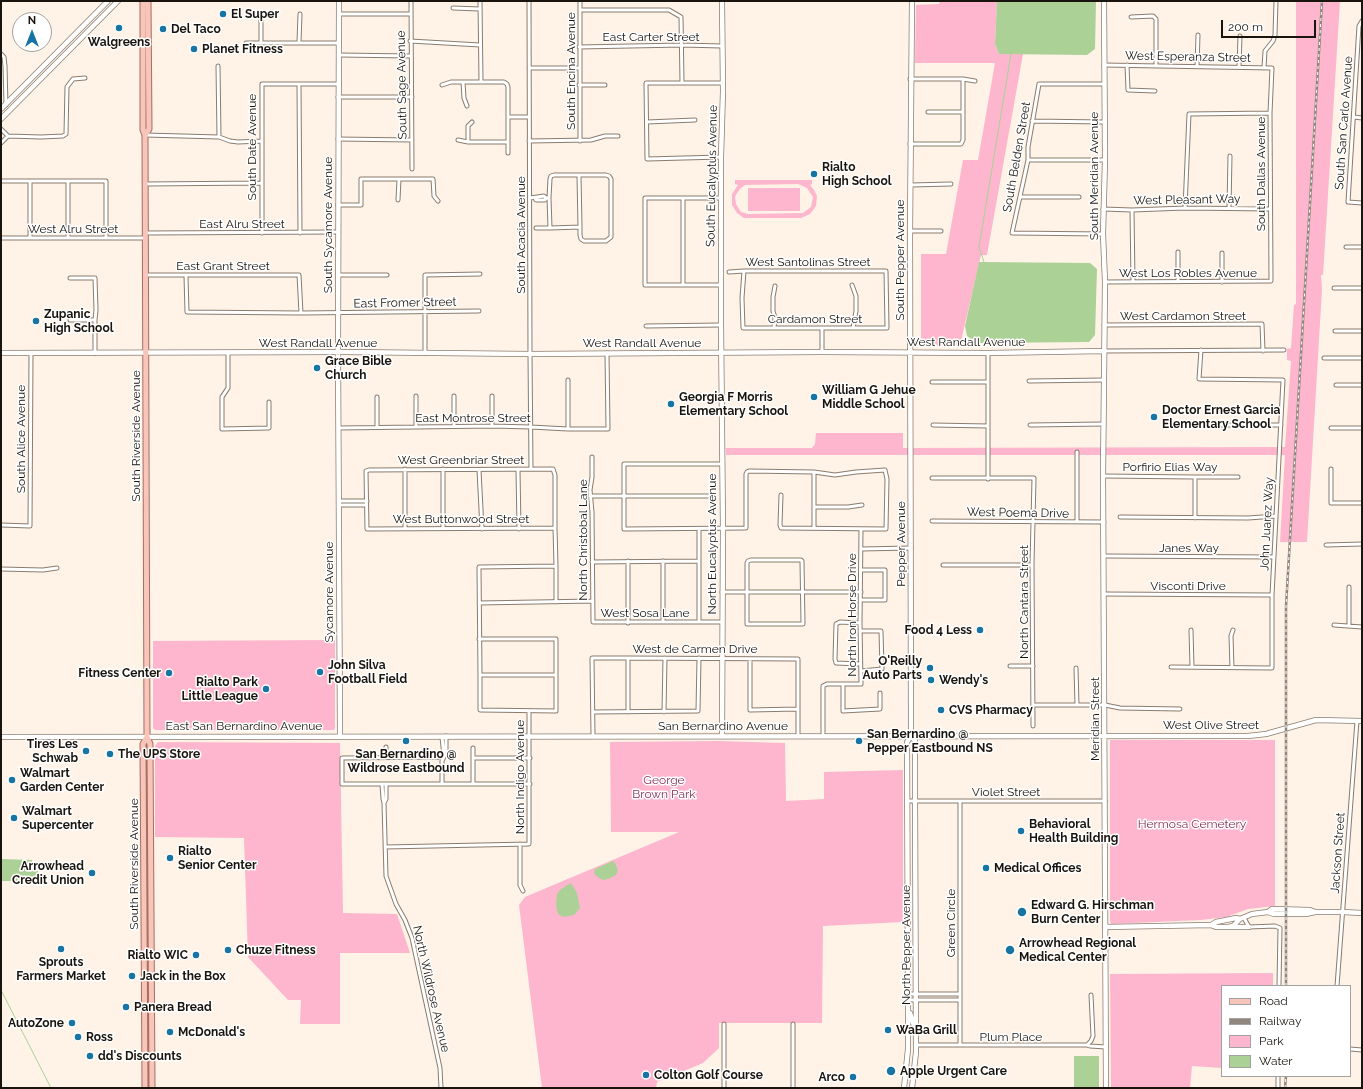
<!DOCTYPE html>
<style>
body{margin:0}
#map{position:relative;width:1363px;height:1089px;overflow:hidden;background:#fff2e6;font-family:Raleway,sans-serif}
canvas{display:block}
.frame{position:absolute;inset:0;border:2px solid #19140e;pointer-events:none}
.legend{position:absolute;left:1221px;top:985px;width:130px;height:92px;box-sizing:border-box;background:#fff;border:1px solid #a3a19f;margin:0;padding:5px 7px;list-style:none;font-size:12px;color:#19140e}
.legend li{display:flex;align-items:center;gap:8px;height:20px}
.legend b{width:20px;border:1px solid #a3a19f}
.north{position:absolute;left:12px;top:12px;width:40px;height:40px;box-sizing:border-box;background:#fff;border:1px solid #a3a19f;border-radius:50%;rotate:0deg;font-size:11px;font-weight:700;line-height:16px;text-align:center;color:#19140e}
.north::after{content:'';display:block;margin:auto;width:14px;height:18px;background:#1874a2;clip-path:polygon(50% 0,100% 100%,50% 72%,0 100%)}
.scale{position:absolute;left:1221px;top:20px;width:95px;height:18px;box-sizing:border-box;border:2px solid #19140e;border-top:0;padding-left:5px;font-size:12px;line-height:14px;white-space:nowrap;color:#19140e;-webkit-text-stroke:3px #fff;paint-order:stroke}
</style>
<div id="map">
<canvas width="1363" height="1089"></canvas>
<div class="frame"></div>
<ul class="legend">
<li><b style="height:5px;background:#f8c5bb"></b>Road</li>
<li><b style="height:5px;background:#8f867d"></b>Railway</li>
<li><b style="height:11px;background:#fdb6cd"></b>Park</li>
<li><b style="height:11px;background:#abd196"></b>Water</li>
</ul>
<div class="north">N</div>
<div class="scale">200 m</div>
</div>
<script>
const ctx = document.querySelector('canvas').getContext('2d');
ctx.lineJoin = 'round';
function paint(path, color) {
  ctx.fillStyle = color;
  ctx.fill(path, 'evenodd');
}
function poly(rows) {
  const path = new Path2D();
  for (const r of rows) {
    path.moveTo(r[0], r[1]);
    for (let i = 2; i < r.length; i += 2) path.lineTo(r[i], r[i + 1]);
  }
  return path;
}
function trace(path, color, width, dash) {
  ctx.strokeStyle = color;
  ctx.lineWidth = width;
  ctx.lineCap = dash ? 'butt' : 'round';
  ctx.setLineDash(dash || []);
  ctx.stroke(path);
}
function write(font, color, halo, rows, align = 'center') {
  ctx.font = font + ' Raleway,sans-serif';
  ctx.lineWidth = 3;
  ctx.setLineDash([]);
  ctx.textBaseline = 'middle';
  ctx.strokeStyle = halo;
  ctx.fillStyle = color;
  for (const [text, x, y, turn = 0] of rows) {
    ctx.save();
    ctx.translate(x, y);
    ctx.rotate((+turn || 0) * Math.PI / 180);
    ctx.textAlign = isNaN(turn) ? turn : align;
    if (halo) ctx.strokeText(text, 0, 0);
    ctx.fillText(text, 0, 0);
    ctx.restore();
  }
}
paint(poly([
 [940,1,997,1,995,44,999,54,1023,54,987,255,981,255,960,345,921,346,921,254,946,254,963,160,978,160,995,63,915,63,916,5,939,4],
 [1296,1,1340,1,1323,275,1321,275,1322,289,1307,542,1280,542,1285,455,726,455,726,448,812,448,815,444,816,433,903,433,903,448,1285,447,1291,361,1287,360,1287,349,1291,348,1294,305,1296,304],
 [735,180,812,180,812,184,810,185,814,190,817,196,816,206,810,214,801,218,744,218,737,213,732,205,732,194,738,185,735,184],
 [798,184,807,188,813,197,811,207,803,213,748,214,741,212,736,204,735,197,737,193,740,189,745,185],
 [748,188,800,188,800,211,748,211],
 [335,640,335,728,334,730,155,730,153,728,153,641],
 [1110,740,1275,740,1275,906,1248,909,1226,917,1201,920,1111,924,1110,921],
 [717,741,785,743,786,801,824,799,824,772,903,770,903,922,823,926,822,1023,719,1023,719,1048,703,1063,657,1082,656,1088,542,1088,519,905,525,897,679,832,611,832,610,742],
 [158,742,340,743,343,913,397,914,410,953,340,953,340,1024,300,1024,301,1000,288,1000,248,957,244,838,155,837,155,746],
 [1273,973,1273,986,1222,986,1222,1068,1192,1066,1190,1088,1111,1088,1110,974]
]), '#fdb6cd');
paint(poly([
 [997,1,1096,1,1095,49,1087,55,999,54,995,44],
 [979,262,1090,263,1097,269,1095,335,1089,342,977,343,967,336,965,326],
 [1,859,32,860,32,871,38,871,38,881,1,881],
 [613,861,615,863,618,870,616,875,608,879,603,880,595,875,594,872,595,869],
 [571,883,577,893,580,908,574,915,563,917,558,914,556,906,557,894,561,889],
 [1074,1056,1099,1056,1099,1088,1074,1088]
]), '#abd196');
trace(poly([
 [984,262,979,247,1011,54],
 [1,990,51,1088]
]), '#abd196', 1);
const street = poly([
 [411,1,412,169],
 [480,1,481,82],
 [529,1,530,354,531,469],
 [580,1,580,141],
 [453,8,480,9],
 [580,10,669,10,681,17,682,83],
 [261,14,261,43],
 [339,14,410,14],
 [1131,17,1153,16,1156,19,1156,66],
 [1362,21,1359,26,1348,202,1362,203],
 [410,41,480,45],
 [299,42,300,14],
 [246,43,339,43],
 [579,47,682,45,722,46],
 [1,54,4,57,5,66,6,105],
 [339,55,411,56],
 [1104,65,1272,68,1270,113,1271,281,1105,282],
 [1127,65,1128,90,1155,91],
 [218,66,219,137],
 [1197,67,1198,35],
 [1239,67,1240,36],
 [529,68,579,68],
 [1264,68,1265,51,1273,41,1275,35,1276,1],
 [910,79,963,79,975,81],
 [463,82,464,98,467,106],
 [299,84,300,233],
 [442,85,451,82,504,82,507,84,508,87,508,153],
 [579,85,605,85],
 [338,97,412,97],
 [928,112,963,112],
 [508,117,529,117],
 [1354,117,1362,118],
 [1032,121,1104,122],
 [647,122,695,120],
 [1,129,8,136],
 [145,135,219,137,230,141,238,142,261,141],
 [338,139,412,140],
 [458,140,468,142,508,142],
 [529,141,591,140,605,136,618,136],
 [468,142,468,126,472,122],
 [1,143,8,136,41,137,63,136,66,134,67,87,73,79,85,78],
 [910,144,961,144,963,140,963,79],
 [721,157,647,159,646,83,723,83],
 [1028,160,1105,160],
 [579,175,580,227],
 [1,181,106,181,106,238],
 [30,181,30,238],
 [68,181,68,238],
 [145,184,261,183],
 [911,185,951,184],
 [1020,197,1079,197],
 [530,198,544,196,546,198,549,198,550,228,580,227,580,235,581,239,584,241,606,241,611,237,611,179,609,176,606,175,554,175,551,176,550,179,549,198],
 [535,198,536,200,545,200,546,198],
 [398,200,399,179],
 [338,205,361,205,361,179,433,179,434,196,438,201],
 [1185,208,1189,114,1270,113],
 [1229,208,1230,156],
 [1103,209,1132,210,1185,208,1270,209],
 [1132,210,1133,282],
 [536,228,550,228],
 [910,231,941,231],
 [145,233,338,232],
 [262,233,262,84,339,84],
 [1103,234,1012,233,1028,160,1028,147,1039,84,1104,84],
 [1,238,145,238],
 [1346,247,1362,247],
 [1222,253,1222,282],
 [729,272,744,271,886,271,887,328,743,328,742,298,744,271],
 [146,275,299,275,301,313],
 [339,275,387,275],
 [186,276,187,312,301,313,479,311],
 [70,278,95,278,96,310,95,320,95,353],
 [1178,282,1178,252],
 [683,285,683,198],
 [721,285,645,285,645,198,721,198],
 [852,285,856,296,856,311,853,328],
 [1334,288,1362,288],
 [70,320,95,320],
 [1104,325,1262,324,1263,351],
 [646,326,721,325],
 [774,328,775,318,773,311,773,297,775,286],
 [822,328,822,352],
 [1335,331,1362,331],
 [1104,351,1284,350],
 [228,353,228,388,222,397,222,429,269,428,269,402],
 [425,353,425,275,480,274],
 [988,353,988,479],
 [1324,358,1362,358],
 [568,380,568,429],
 [1029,381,1104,380],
 [932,382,988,382],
 [1336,385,1362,385],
 [454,396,454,426],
 [492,396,492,426],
 [377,397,377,427],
 [933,425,988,426],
 [1030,425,1104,424],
 [1222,425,1281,425],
 [416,426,416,396],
 [339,428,492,426,531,427,568,429,608,429,607,353],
 [1331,428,1362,428],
 [592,457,592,477,590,490,592,512,593,622,722,622],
 [721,464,624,464,624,529,746,528,746,474,747,472,749,471,814,472,835,475,856,472,885,470,887,479,886,529,781,528,780,525,781,495],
 [405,469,405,528],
 [443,469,443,528],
 [518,469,519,529],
 [1331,469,1331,503,1362,503],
 [479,470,482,529],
 [1103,476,1195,477,1238,477],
 [932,478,1034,478,1032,565,1033,726],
 [590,496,708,496],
 [339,501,367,501],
 [339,505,366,505],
 [814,507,848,507,862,505],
 [1120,517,1248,518,1276,516],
 [1195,518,1195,477],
 [932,521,1104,522],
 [1077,522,1077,452],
 [1,525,30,526,31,353],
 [555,528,367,529,366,471,369,470,553,469,555,475,555,528,556,566,556,602],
 [814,528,814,472],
 [699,529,699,622],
 [1326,545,1362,544],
 [861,549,911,548],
 [1104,556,1274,557],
 [751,560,801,560,802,561,803,624,747,624,747,563,748,561,751,560],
 [628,561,628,623],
 [592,562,699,561],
 [943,565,1032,565],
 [1,569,43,570,57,568],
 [722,592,861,592],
 [1105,594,1272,595],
 [861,600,885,600,885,570,861,570],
 [479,603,593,601],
 [663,622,663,561],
 [860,623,840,622,836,624,835,659,836,663,860,664],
 [1334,625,1362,627],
 [1349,626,1349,587],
 [1191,630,1192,667],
 [860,631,881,631,882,669,861,671],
 [479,639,556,639,556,711,480,710,480,675,479,567,556,566],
 [628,658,628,712],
 [750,659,750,710,798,709],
 [1010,666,1033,666],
 [1171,667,1272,668,1272,595,1283,380,1199,379,1201,350],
 [1076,668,1077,705],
 [1232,668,1231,636,1233,630],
 [480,675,556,675],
 [843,684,843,711,880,709,880,693],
 [1033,705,1105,705,1120,708,1180,709],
 [593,712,698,711,699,658],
 [664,712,665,658],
 [446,736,446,753,442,761,442,784,530,784],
 [593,736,592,658,628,658,798,659,798,736],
 [823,736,823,686,827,684,861,684,860,623,861,529],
 [442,737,444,757],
 [386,747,386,757],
 [473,748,473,784],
 [473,758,530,758],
 [382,784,383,799,384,803,386,799,386,784],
 [442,784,342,784,342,758,444,757],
 [908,801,1105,801],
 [960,801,960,1045],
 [384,803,386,876,396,904,405,920,412,938,440,1068,441,1088],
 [520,844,520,885,523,891],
 [385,847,529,844,529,711],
 [1244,918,1249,927,1275,926,1280,928,1279,986],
 [1337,986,1357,721],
 [908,994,960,994],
 [908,1000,960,1000],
 [724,1024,724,1088],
 [793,1024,793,1088],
 [916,1045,1087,1045,1090,1046,1106,1047],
 [1087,1045,1091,1041,1093,1036,1091,995],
 [1350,1049,1362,1050],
 [1278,1088,1278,1076]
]);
const secondary = poly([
 [339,1,338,352,340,736],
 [1104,1,1105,160,1103,234,1105,282,1103,476,1106,1088],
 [1,109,108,1],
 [1,119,118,1],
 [1,353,344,352,530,354,822,352,988,353,1104,351],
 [722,736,723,529,721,325,721,157,723,91,722,1],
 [911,736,915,741,915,796,916,1052,912,1088],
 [1,737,1248,736,1266,734,1316,720,1362,721],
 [1268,912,1272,909,1310,910,1315,912],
 [1211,925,1216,922,1236,918,1240,919],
 [1105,927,1211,925,1216,927,1228,927,1233,926,1240,919,1252,914,1268,912,1274,914,1306,914,1315,912,1343,912,1362,913],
 [1230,927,1249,927],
 [908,1013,910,1013,913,1023,915,1027],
 [904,1088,908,1049,908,1000,907,742,911,736,911,730,910,231,912,1]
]);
const primary = poly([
 [143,1,143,130,145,135,147,737,150,744,152,1088],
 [145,135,149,129,148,1],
 [145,1088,143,744,147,737]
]);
trace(street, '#8a7c6f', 5);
trace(secondary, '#8a7c6f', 6);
trace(primary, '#a76e61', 7);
trace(street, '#fff', 3);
trace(secondary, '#fff', 4.5);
trace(primary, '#f8c5bb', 5);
const rail = poly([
 [1286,986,1286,606,1322,1],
 [1285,1088,1286,1076]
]);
trace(rail, '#8f867d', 2.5);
trace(rail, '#fff', 1, [3]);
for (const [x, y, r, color] of [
 [223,14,4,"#1874a2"],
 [119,28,4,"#1874a2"],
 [163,29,4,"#1874a2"],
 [194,49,4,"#1874a2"],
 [814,174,4,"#1874a2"],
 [36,321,4,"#1874a2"],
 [317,368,4,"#1874a2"],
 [814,397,4,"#1874a2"],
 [671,404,4,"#1874a2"],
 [1154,417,4,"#1874a2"],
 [980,630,4,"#1874a2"],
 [930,668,4,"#1874a2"],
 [320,672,4,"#1874a2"],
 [169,673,4,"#1874a2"],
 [931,680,4,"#1874a2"],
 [266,689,4,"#1874a2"],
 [941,710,4,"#1874a2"],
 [406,741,4,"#1874a2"],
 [859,741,4,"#1874a2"],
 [86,751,4,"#1874a2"],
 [110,754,4,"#1874a2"],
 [12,780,4,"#1874a2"],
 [14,818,4,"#1874a2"],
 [1021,831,4,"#1874a2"],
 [170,858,4,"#1874a2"],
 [986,868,4,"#1874a2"],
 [92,873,4,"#1874a2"],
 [1022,912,5,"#1874a2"],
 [61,949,4,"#1874a2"],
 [228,950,4,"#1874a2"],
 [1010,950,5,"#1874a2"],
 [196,955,4,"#1874a2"],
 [132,976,4,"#1874a2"],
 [126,1007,4,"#1874a2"],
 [72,1023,4,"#1874a2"],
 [888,1030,4,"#1874a2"],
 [170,1032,4,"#1874a2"],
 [78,1037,4,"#1874a2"],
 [90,1056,4,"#1874a2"],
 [891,1071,5,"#1874a2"],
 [646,1075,4,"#1874a2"],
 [853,1077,4,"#1874a2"]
]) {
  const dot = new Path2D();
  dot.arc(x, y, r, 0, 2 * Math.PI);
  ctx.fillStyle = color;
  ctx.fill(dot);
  trace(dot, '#fff', 1.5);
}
write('bold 12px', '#19140e', '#fff', [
 ["El Super",231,14],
 ["Del Taco",171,29],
 ["Walgreens",119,42,"center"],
 ["Planet Fitness",202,49],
 ["Rialto",822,167],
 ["High School",822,181],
 ["Zupanic",44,314],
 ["High School",44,328],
 ["Grace Bible",325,361],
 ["Church",325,375],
 ["William G Jehue",822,390],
 ["Middle School",822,404],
 ["Georgia F Morris",679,397],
 ["Elementary School",679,411],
 ["Doctor Ernest Garcia",1162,410],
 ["Elementary School",1162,424],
 ["Food 4 Less",972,630,"right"],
 ["O'Reilly",922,661,"right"],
 ["Auto Parts",922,675,"right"],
 ["John Silva",328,665],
 ["Football Field",328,679],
 ["Fitness Center",161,673,"right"],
 ["Wendy's",939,680],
 ["Rialto Park",258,682,"right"],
 ["Little League",258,696,"right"],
 ["CVS Pharmacy",949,710],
 ["San Bernardino @",867,734],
 ["Pepper Eastbound NS",867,748],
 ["Tires Les",78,744,"right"],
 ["Schwab",78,758,"right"],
 ["The UPS Store",118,754],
 ["San Bernardino @",406,754,"center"],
 ["Wildrose Eastbound",406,768,"center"],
 ["Walmart",20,773],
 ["Garden Center",20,787],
 ["Walmart",22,811],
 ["Supercenter",22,825],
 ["Behavioral",1029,824],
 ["Health Building",1029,838],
 ["Rialto",178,851],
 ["Senior Center",178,865],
 ["Arrowhead",84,866,"right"],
 ["Credit Union",84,880,"right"],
 ["Medical Offices",994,868],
 ["Edward G. Hirschman",1031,905],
 ["Burn Center",1031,919],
 ["Arrowhead Regional",1019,943],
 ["Medical Center",1019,957],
 ["Chuze Fitness",236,950],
 ["Rialto WIC",188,955,"right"],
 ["Sprouts",61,962,"center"],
 ["Farmers Market",61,976,"center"],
 ["Jack in the Box",140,976],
 ["Panera Bread",134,1007],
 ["AutoZone",64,1023,"right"],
 ["WaBa Grill",896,1030],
 ["McDonald's",178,1032],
 ["Ross",86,1037],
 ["dd's Discounts",98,1056],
 ["Apple Urgent Care",900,1071],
 ["Colton Golf Course",654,1075],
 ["Arco",845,1077,"right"]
], 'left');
write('12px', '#19140e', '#fff', [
 ["East Carter Street",651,37],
 ["West Esperanza Street",1188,57,1],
 ["South Encina Avenue",571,71,-90],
 ["South Sage Avenue",402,85,-91],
 ["South San Carlo Avenue",1344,123,-86],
 ["South Date Avenue",252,147,-90],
 ["South Belden Street",1017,157,-80],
 ["South Dallas Avenue",1261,174,-90],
 ["South Eucalyptus Avenue",712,176,-89],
 ["South Meridian Avenue",1094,176,-90],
 ["West Pleasant Way",1187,200,-1],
 ["East Alru Street",242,224],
 ["South Sycamore Avenue",328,225,-90],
 ["West Alru Street",73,229],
 ["South Acacia Avenue",521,235,-90],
 ["South Pepper Avenue",900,260,-90],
 ["West Santolinas Street",808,262],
 ["East Grant Street",223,266],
 ["West Los Robles Avenue",1188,273],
 ["East Fromer Street",405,303,-1],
 ["West Cardamon Street",1183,316],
 ["Cardamon Street",815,319],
 ["West Randall Avenue",966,342],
 ["West Randall Avenue",318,343],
 ["West Randall Avenue",642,343],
 ["East Montrose Street",473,418],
 ["South Riverside Avenue",136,436,-90],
 ["South Alice Avenue",21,439,-90],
 ["West Greenbriar Street",461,460],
 ["Porfirio Elias Way",1170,467],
 ["West Poema Drive",1018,513,1],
 ["West Buttonwood Street",461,519],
 ["John Juarez Way",1267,524,-87],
 ["North Christobal Lane",583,540,-90],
 ["North Eucalyptus Avenue",712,544,-90],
 ["Pepper Avenue",901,544,-90],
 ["Janes Way",1189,548],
 ["Visconti Drive",1188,586],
 ["Sycamore Avenue",329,592,-90],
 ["North Cantara Street",1024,602,-90],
 ["West Sosa Lane",645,613],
 ["North Iron Horse Drive",852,615,-90],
 ["West de Carmen Drive",695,649],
 ["Meridian Street",1095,719,-90],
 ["West Olive Street",1211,725],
 ["East San Bernardino Avenue",244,726],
 ["San Bernardino Avenue",723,726],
 ["North Indigo Avenue",520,777,-90],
 ["Violet Street",1006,792],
 ["Jackson Street",1338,853,-86],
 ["South Riverside Avenue",134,864,-90],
 ["Green Circle",951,923,-90],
 ["North Pepper Avenue",906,945,-90],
 ["North Wildrose Avenue",431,989,77],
 ["Plum Place",1011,1037]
]);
write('12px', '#823051', '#fff', [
 ["George",664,780],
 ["Brown Park",664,794],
 ["Hermosa Cemetery",1192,824]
]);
</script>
